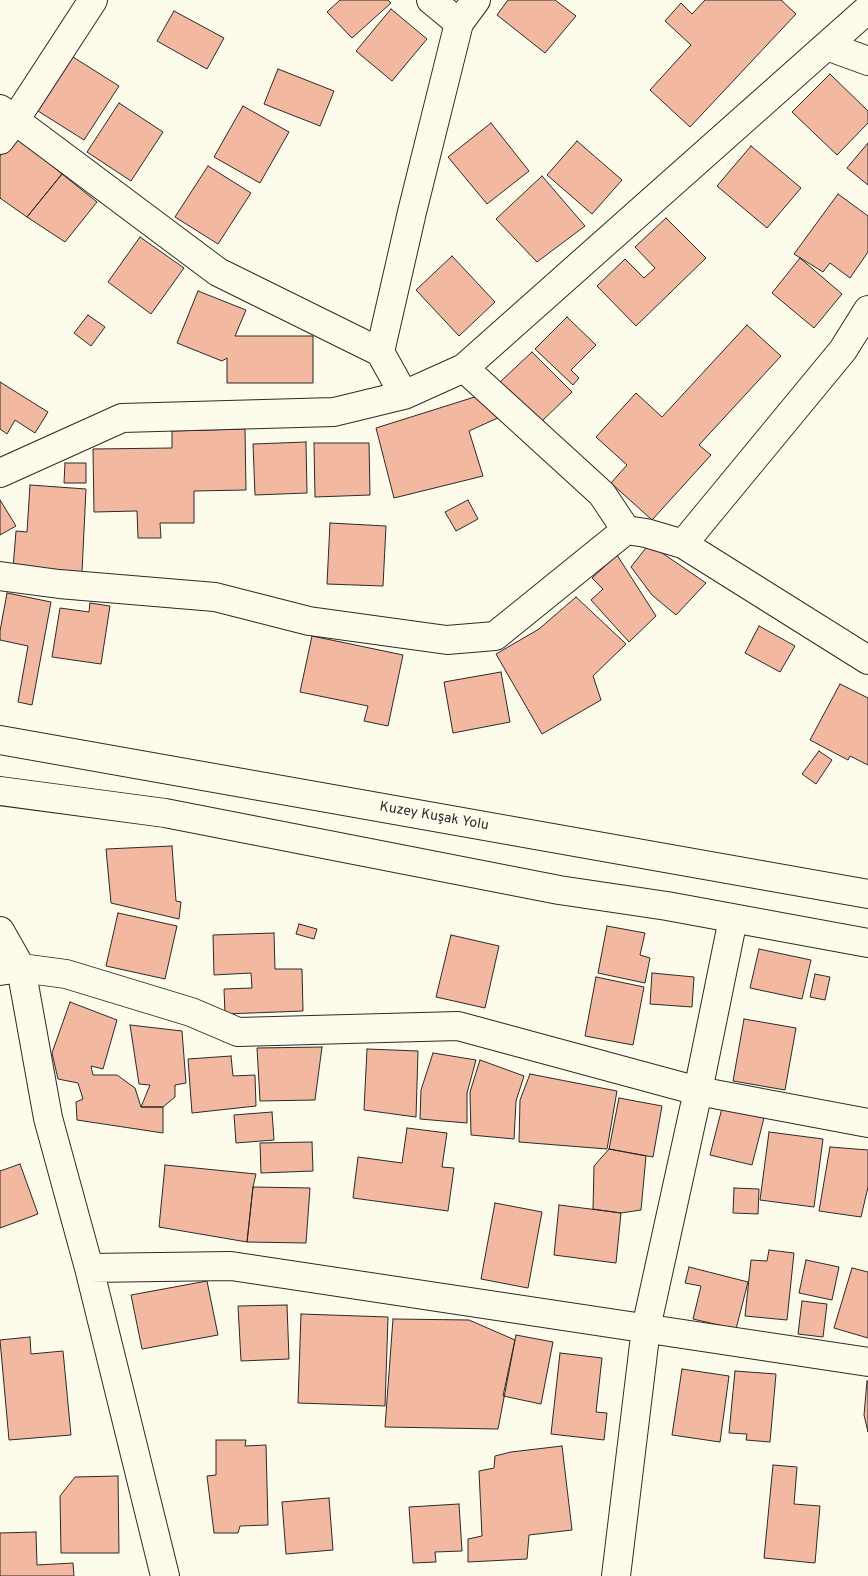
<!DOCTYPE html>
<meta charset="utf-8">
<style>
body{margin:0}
canvas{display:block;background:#fdfbea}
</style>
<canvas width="868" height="1576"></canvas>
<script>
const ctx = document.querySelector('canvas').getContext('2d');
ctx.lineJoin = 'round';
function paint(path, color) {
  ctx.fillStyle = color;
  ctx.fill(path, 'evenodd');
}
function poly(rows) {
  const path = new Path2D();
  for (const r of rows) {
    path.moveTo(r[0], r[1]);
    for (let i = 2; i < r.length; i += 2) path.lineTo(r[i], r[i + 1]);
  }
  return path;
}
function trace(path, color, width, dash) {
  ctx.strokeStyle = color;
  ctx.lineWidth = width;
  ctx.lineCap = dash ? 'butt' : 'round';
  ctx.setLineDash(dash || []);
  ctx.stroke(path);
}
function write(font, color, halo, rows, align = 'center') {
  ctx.font = font + ' Overpass,sans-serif';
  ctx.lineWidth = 4;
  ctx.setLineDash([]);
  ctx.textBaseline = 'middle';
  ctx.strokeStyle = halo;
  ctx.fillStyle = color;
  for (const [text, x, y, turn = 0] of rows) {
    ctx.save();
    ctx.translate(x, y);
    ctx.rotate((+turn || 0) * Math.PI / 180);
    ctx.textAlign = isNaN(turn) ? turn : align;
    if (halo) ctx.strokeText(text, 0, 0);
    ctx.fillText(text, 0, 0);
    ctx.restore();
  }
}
const building = poly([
 [340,0,388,0,391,3,352,38,327,12,340,0],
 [508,0,555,0,576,16,545,53,497,15,508,0],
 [705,0,781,0,796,14,690,127,650,90,691,45,665,21,681,3,692,14,705,0],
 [391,9,427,39,392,81,356,51,391,9],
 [174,11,224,38,207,69,157,41,174,11],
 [73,57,119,86,84,140,38,111,73,57],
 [278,69,334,91,320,126,264,104,278,69],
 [830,74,868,111,868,123,837,155,792,112,830,74],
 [119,103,163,132,131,181,87,152,119,103],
 [243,106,289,132,260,183,214,157,243,106],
 [491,123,529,171,487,204,448,157,491,123],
 [16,136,62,174,27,217,0,198,0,156,16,136],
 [577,141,622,180,592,214,547,175,577,141],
 [868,143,868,185,847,168,868,143],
 [751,146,801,188,767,228,717,186,751,146],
 [208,166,251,193,218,244,175,217,208,166],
 [62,174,97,202,65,242,27,217,62,174],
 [542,176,585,226,537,262,496,219,542,176],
 [838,194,868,216,868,252,850,278,830,263,823,272,794,254,838,194],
 [666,218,706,258,636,326,597,286,625,259,644,278,655,268,635,247,666,218],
 [140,237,184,268,151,314,108,282,140,237],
 [452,256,495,302,459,336,416,290,452,256],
 [800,258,842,294,814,328,772,293,800,258],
 [198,291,246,310,235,336,313,336,313,383,227,383,227,358,222,361,177,343,198,291],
 [88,315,105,327,91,346,74,333,88,315],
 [567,317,596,345,571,370,579,378,573,385,535,349,567,317],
 [747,325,781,356,699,445,711,455,652,520,611,483,627,465,596,437,636,393,662,417,747,325],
 [532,352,572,392,540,423,500,382,532,352],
 [0,382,48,412,35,433,15,420,7,434,0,429,0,382],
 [481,395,500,417,469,431,483,476,394,498,376,428,481,395],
 [245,429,246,490,194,491,194,523,160,523,161,538,138,538,137,511,94,512,93,449,172,448,172,431,245,429],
 [306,442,307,493,255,495,253,444,306,442],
 [314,443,369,443,370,495,315,497,314,443],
 [65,463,86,463,86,483,64,483,65,463],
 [30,485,86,489,82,572,13,568,16,531,27,532,30,485],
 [0,500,16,526,0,535,0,500],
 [468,500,478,519,456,531,445,512,468,500],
 [330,523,386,526,383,586,327,584,330,523],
 [649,544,706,583,676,615,652,595,631,567,649,544],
 [617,555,656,616,629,642,591,600,603,589,592,578,617,555],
 [7,593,51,602,32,705,18,702,28,646,0,640,0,631,7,593],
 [576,597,626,644,593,676,601,700,542,734,496,654,539,629,576,597],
 [90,603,110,606,101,664,52,657,60,608,89,612,90,603],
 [759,626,795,646,780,672,745,653,759,626],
 [312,636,403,655,388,726,364,721,368,706,300,692,312,636],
 [501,672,510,722,453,733,444,682,501,672],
 [840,684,868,698,868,765,850,756,848,760,810,740,840,684],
 [819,751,832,760,816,784,802,774,819,751],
 [172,846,176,901,181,902,179,919,111,903,106,849,172,846],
 [118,913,177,926,165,979,106,966,118,913],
 [299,924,317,929,314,939,296,934,299,924],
 [607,926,645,933,640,955,650,958,645,983,598,973,607,926],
 [274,933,275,969,302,969,303,1011,225,1014,224,989,252,988,251,973,214,975,213,935,274,933],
 [451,935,499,946,485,1008,436,997,451,935],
 [759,949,811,960,802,999,750,988,759,949],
 [652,973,694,977,692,1007,650,1004,652,973],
 [815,974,830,977,825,1000,810,997,815,974],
 [596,977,644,987,633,1045,585,1036,596,977],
 [70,1002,117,1020,103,1069,91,1066,93,1075,117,1075,135,1088,141,1107,163,1107,163,1133,77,1120,76,1102,83,1099,78,1083,58,1079,52,1053,70,1002],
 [744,1019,796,1028,785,1090,733,1081,744,1019],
 [130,1025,182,1031,186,1083,175,1085,175,1097,163,1107,141,1107,150,1085,139,1084,130,1025],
 [322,1047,315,1100,260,1101,257,1048,322,1047],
 [367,1049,418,1051,416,1117,364,1110,367,1049],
 [433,1053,476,1060,467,1093,467,1123,420,1119,421,1090,433,1053],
 [231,1056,233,1076,255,1075,256,1106,192,1113,188,1059,231,1056],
 [480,1060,524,1076,516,1101,514,1139,471,1135,470,1092,480,1060],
 [530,1074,617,1091,607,1149,519,1142,520,1100,530,1074],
 [619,1098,662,1106,653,1157,609,1149,619,1098],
 [722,1108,764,1118,752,1165,710,1155,722,1108],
 [272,1112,274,1140,236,1143,234,1115,272,1112],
 [407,1128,447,1133,442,1167,454,1168,448,1211,353,1198,358,1157,402,1163,407,1128],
 [769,1132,823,1139,814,1207,760,1200,769,1132],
 [312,1142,313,1171,261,1173,260,1143,312,1142],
 [830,1147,868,1150,868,1187,861,1217,819,1211,830,1147],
 [609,1149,646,1156,641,1210,621,1213,593,1209,594,1166,609,1149],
 [20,1164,38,1214,0,1228,0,1171,20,1164],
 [165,1165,256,1174,253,1187,247,1242,159,1227,165,1165],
 [253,1187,310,1188,306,1243,247,1242,253,1187],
 [734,1188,759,1189,758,1214,733,1213,734,1188],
 [495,1203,542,1212,528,1288,481,1279,495,1203],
 [559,1205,621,1213,616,1263,554,1255,559,1205],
 [769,1250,794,1253,787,1320,745,1316,751,1260,767,1261,769,1250],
 [806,1260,839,1267,832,1300,799,1293,806,1260],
 [689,1267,748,1282,736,1329,693,1319,701,1286,685,1283,689,1267],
 [852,1268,868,1272,868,1338,834,1328,852,1268],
 [207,1281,218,1335,142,1349,131,1295,207,1281],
 [802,1301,827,1304,823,1337,798,1334,802,1301],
 [287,1305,289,1359,241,1361,238,1306,287,1305],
 [301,1314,388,1317,385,1406,298,1403,301,1314],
 [393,1319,469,1320,515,1340,498,1429,385,1427,393,1319],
 [516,1335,553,1342,541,1404,503,1396,516,1335],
 [30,1337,31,1354,63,1351,71,1435,9,1440,0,1340,30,1337],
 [560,1353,602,1358,596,1412,607,1413,604,1440,551,1434,560,1353],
 [682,1369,729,1376,720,1442,672,1435,682,1369],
 [735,1371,776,1374,770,1442,746,1440,747,1434,729,1433,735,1371],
 [867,1381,868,1381,868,1432,864,1415,867,1381],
 [216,1440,246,1440,245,1446,266,1445,268,1525,240,1526,238,1533,214,1533,207,1476,216,1475,216,1440],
 [562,1446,572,1530,529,1535,527,1559,468,1562,468,1539,482,1536,479,1471,494,1468,495,1456,511,1452,562,1446],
 [773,1465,797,1467,794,1504,820,1506,815,1563,764,1558,773,1465],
 [118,1476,119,1553,61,1553,60,1496,75,1477,118,1476],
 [329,1498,333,1550,286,1554,282,1502,329,1498],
 [459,1504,462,1551,435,1552,436,1562,413,1563,409,1507,459,1504],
 [36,1532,37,1565,73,1563,74,1576,0,1576,0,1533,36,1532]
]);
paint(building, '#f2b8a0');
trace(building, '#2b2b2b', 1);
const minor = poly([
 [431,0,459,23],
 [827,46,868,61],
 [0,109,218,272,380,352],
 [0,140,15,120,93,0],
 [868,310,843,350,683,544,868,660],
 [464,368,602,494,626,530,646,533,683,544],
 [404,395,380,352,412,212,459,23,476,0],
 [0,473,122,418,334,412,404,395,464,368,868,9],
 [0,576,59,584,215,597,309,621,447,640,495,636,626,530],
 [0,931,21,968,48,1118,89,1268,165,1576],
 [0,971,21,968,66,974,191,1012,238,1032,458,1026,698,1091,868,1123],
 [89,1268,231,1266,868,1362],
 [616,1576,646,1328,698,1091,733,919]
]);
const secondary = poly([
 [0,740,868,894],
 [0,791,165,813,559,890,667,906,868,943]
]);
trace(minor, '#2b2b2b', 30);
trace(secondary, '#2b2b2b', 30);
trace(minor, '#fdfbea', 28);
trace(secondary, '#fdfbea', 28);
write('14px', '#2b2b2b', '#fdfbea', [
 ["Kuzey Kuşak Yolu",434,817,10]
]);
</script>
